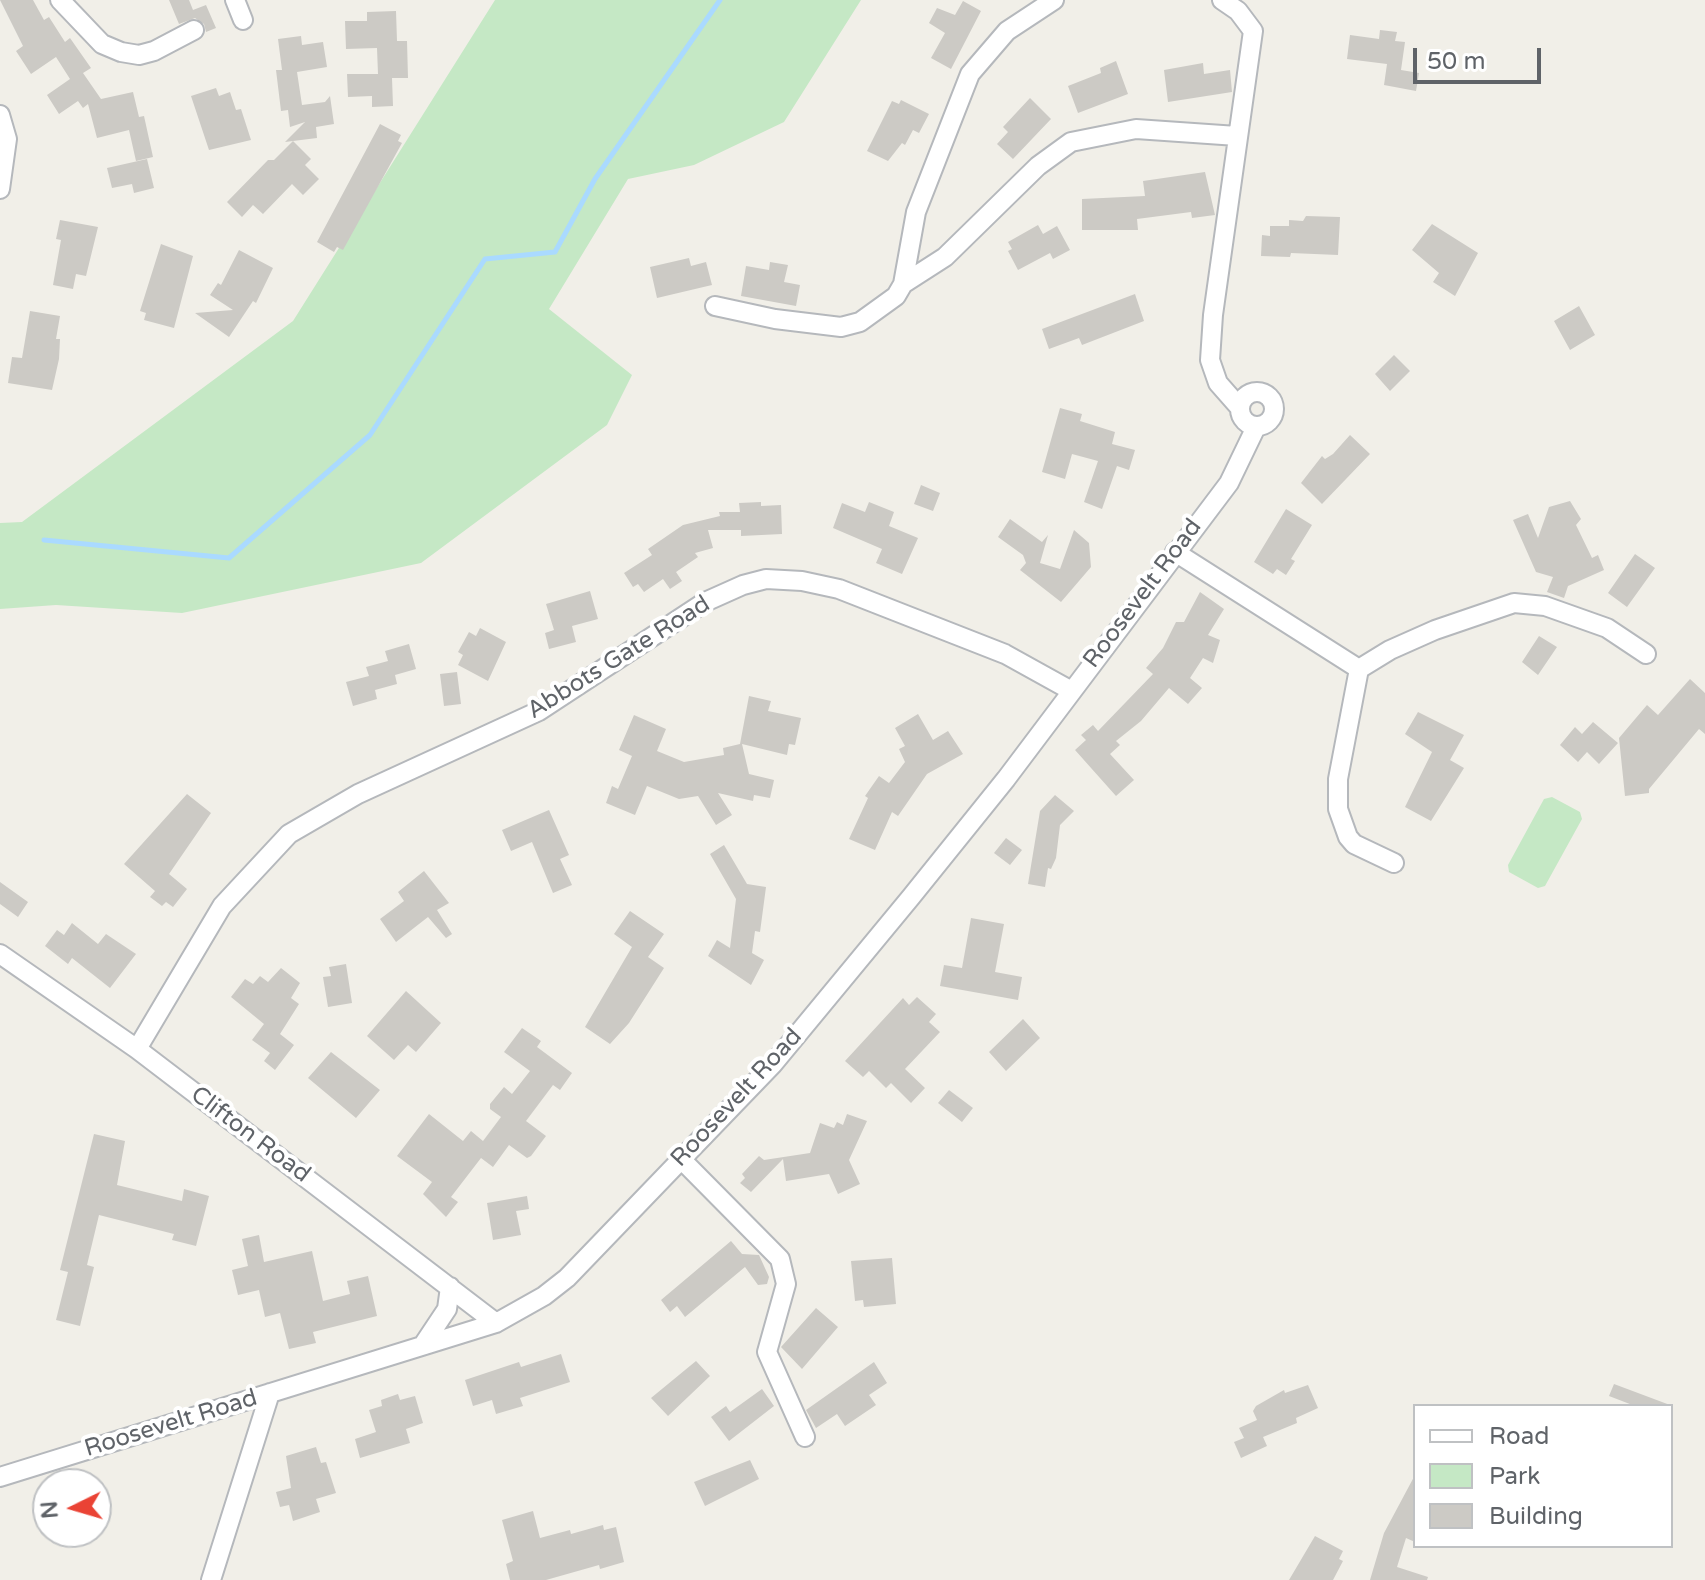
<!DOCTYPE html>
<style>
body{margin:0}
#map{position:relative;width:1705px;height:1580px;overflow:hidden;background:#f1efe8;font-family:"Varela Round",sans-serif}
canvas{display:block}
.legend{position:absolute;left:1413px;top:1404px;width:260px;height:144px;box-sizing:border-box;background:#fff;border:2px solid #bfc1c3;margin:0;padding:10px 14px;list-style:none;font-size:24px;color:#5f6368}
.legend li{display:flex;align-items:center;gap:16px;height:40px}
.legend b{width:40px;border:2px solid #bfc1c3}
.north{position:absolute;left:32px;top:1468px;width:80px;height:80px;box-sizing:border-box;background:#fff;border:2px solid #bfc1c3;border-radius:50%;rotate:265deg;font-size:22px;font-weight:700;line-height:32px;text-align:center;color:#5f6368}
.north::after{content:'';display:block;margin:auto;width:28px;height:36px;background:#ea4335;clip-path:polygon(50% 0,100% 100%,50% 72%,0 100%)}
.scale{position:absolute;left:1413px;top:48px;width:128px;height:36px;box-sizing:border-box;border:4px solid #5f6368;border-top:0;padding-left:10px;font-size:24px;line-height:28px;white-space:nowrap;color:#5f6368;-webkit-text-stroke:6px #fff;paint-order:stroke}
</style>
<div id="map">
<canvas width="1705" height="1580"></canvas>
<ul class="legend">
<li><b style="height:10px;background:#fff"></b>Road</li>
<li><b style="height:22px;background:#c5e8c5"></b>Park</li>
<li><b style="height:22px;background:#cccac5"></b>Building</li>
</ul>
<div class="north">N</div>
<div class="scale">50 m</div>
</div>
<script>
const ctx = document.querySelector('canvas').getContext('2d');
ctx.lineJoin = 'round';
function paint(path, color) {
  ctx.fillStyle = color;
  ctx.fill(path, 'evenodd');
}
function poly(rows) {
  const path = new Path2D();
  for (const r of rows) {
    if (r.length === 3) {
      path.moveTo(r[0] + r[2], r[1]);
      path.arc(r[0], r[1], r[2], 0, 2 * Math.PI);
      continue;
    }
    path.moveTo(r[0], r[1]);
    for (let i = 2; i < r.length; i += 2) path.lineTo(r[i], r[i + 1]);
  }
  return path;
}
function trace(path, color, width, dash) {
  ctx.strokeStyle = color;
  ctx.lineWidth = width;
  ctx.lineCap = dash ? 'butt' : 'round';
  ctx.setLineDash(dash || []);
  ctx.stroke(path);
}
function write(font, color, halo, rows, align = 'center') {
  ctx.font = font + ' "Varela Round",sans-serif';
  ctx.lineWidth = 8;
  ctx.setLineDash([]);
  ctx.textBaseline = 'middle';
  ctx.strokeStyle = halo;
  ctx.fillStyle = color;
  for (const [text, x, y, turn = 0] of rows) {
    ctx.save();
    ctx.translate(x, y);
    ctx.rotate((+turn || 0) * Math.PI / 180);
    ctx.textAlign = isNaN(turn) ? turn : align;
    if (halo) ctx.strokeText(text, 0, 0);
    ctx.fillText(text, 0, 0);
    ctx.restore();
  }
}
paint(poly([
 [495,0,861,0,784,122,694,165,628,179,549,309,632,375,607,425,421,563,182,613,56,605,0,609,0,523,22,522,293,321],
 [1552,797,1580,812,1582,819,1545,886,1538,888,1509,872,1508,865,1544,799]
]), '#c5e8c5');
trace(poly([
 [44,540,229,558,370,435,485,259,555,252,595,179,720,0]
]), '#aadaff', 5);
paint(poly([
 [0,0,33,0,44,20,49,17,65,42,70,38,91,68,83,73,101,99,133,92,139,117,144,116,153,157,136,161,129,130,97,138,88,104,83,108,78,101,59,114,47,95,70,79,56,57,31,74,16,51,23,46],
 [169,0,189,0,193,10,206,5,216,28,206,32,204,24,195,18,179,24],
 [963,1,981,11,951,69,931,58,945,33,929,23,937,8,955,15],
 [396,11,397,41,407,41,408,78,392,78,393,106,372,107,372,96,348,97,347,74,378,74,377,48,346,49,345,21,367,21,367,12],
 [1380,30,1397,32,1395,41,1405,42,1401,70,1419,73,1416,91,1384,85,1387,64,1347,59,1350,35,1379,39],
 [301,36,302,45,323,42,327,67,297,72,302,105,325,102,330,96,334,124,316,127,317,138,293,141,311,159,305,165,319,179,303,195,292,184,263,214,253,205,242,217,227,202,268,160,274,160,293,141,285,142,305,122,290,127,288,110,281,111,276,70,282,70,278,39],
 [1116,61,1128,94,1078,113,1068,86,1101,73,1100,68],
 [1203,63,1204,74,1230,70,1232,92,1168,102,1164,70],
 [216,88,219,96,230,92,236,110,241,109,251,140,209,150,191,96],
 [1030,98,1051,119,1013,159,997,144,1008,132,1003,127],
 [901,100,929,114,919,133,913,130,905,145,902,143,888,161,867,151,892,101,899,104],
 [380,124,401,135,398,141,402,143,343,250,337,247,334,252,317,242],
 [147,159,154,188,134,193,132,184,112,188,107,168],
 [1205,172,1215,215,1192,218,1191,212,1137,219,1138,230,1082,230,1082,199,1145,196,1143,181],
 [1306,216,1340,217,1338,255,1291,253,1290,257,1261,256,1262,235,1270,236,1270,226,1289,226,1289,220,1303,221],
 [60,220,98,227,86,276,76,274,73,289,53,285,61,240,56,239],
 [1432,224,1478,253,1455,296,1433,282,1439,273,1412,250],
 [1038,225,1043,234,1057,226,1070,250,1053,259,1050,253,1018,270,1008,251,1012,249,1008,242],
 [161,244,193,256,174,328,144,320,146,313,140,311],
 [239,250,273,268,256,303,253,301,229,337,195,313,233,310,210,295,218,283,221,285],
 [689,258,691,266,706,262,712,285,657,298,650,267],
 [770,262,788,265,784,282,800,285,796,306,741,296,746,266,769,270],
 [1135,294,1144,321,1082,345,1079,338,1049,349,1042,329],
 [1579,306,1595,335,1570,350,1554,321],
 [30,311,60,316,56,339,60,339,59,359,52,390,8,383,12,357,22,358],
 [1394,355,1410,371,1390,391,1375,374],
 [1060,408,1082,414,1080,421,1115,432,1112,444,1135,450,1129,470,1117,466,1102,509,1084,502,1098,461,1072,454,1065,479,1042,472],
 [1350,435,1370,454,1322,504,1301,483,1322,456,1325,459,1333,454],
 [921,485,940,493,933,511,914,504],
 [1570,501,1581,519,1576,525,1592,558,1598,555,1604,570,1568,586,1564,598,1547,592,1553,577,1536,572,1513,520,1528,514,1538,538,1549,507],
 [761,502,761,506,781,505,782,534,741,536,741,530,708,530,713,548,695,553,698,557,676,572,682,581,670,589,663,579,644,592,638,584,633,587,624,573,652,555,648,549,683,525,720,516,719,512,740,512,739,503],
 [869,502,894,512,889,526,918,538,902,574,876,563,882,549,833,528,842,503,865,512],
 [1286,509,1312,525,1291,559,1295,561,1286,575,1277,569,1273,574,1254,562],
 [1010,519,1042,542,1048,535,1040,563,1060,569,1074,530,1089,543,1091,567,1061,602,1020,570,1026,563,1023,555,998,537],
 [1635,554,1655,568,1627,607,1608,593],
 [590,591,598,619,572,626,576,642,549,649,545,633,554,630,546,604],
 [1200,592,1224,609,1208,635,1220,640,1213,663,1203,658,1190,678,1202,688,1188,704,1169,688,1141,721,1116,741,1120,745,1110,754,1134,780,1116,796,1075,750,1086,740,1081,735,1093,725,1098,731,1153,674,1146,668,1163,648,1176,622,1184,622],
 [480,628,506,642,488,681,458,665,463,655,458,652,469,632,476,636],
 [1539,636,1557,647,1538,675,1522,662],
 [409,644,416,669,395,675,397,684,375,690,377,699,353,706,346,682,369,676,366,667,388,661,385,651],
 [457,672,461,704,444,706,440,674],
 [1690,679,1705,693,1705,734,1699,729,1649,789,1649,793,1625,796,1619,738,1647,705,1658,715],
 [749,696,771,701,768,711,801,718,795,745,789,744,787,755,742,744,749,774,774,780,770,798,754,795,753,801,718,793,732,815,716,825,698,796,679,799,647,786,635,815,606,803,612,786,618,789,632,756,619,750,634,715,666,729,657,751,684,762,724,755,723,748,740,744],
 [1418,712,1464,735,1450,760,1464,768,1431,821,1405,807,1432,752,1405,734],
 [918,714,933,740,948,731,963,754,927,774,898,816,892,812,875,850,849,839,868,798,865,796,879,776,889,783,905,762,899,749,905,746,895,728],
 [1593,722,1618,743,1599,764,1587,752,1578,762,1560,745,1575,727,1582,734],
 [187,794,211,813,169,874,187,889,173,907,166,902,162,906,150,897,155,891,124,864],
 [1055,795,1074,811,1060,825,1056,858,1051,869,1048,868,1045,887,1028,884,1040,811],
 [549,810,569,855,560,859,572,885,553,893,532,842,511,851,502,830],
 [1006,838,1022,850,1010,865,994,853],
 [724,845,747,884,766,887,760,932,755,931,752,953,764,960,751,985,708,956,717,940,730,948,736,899,710,854],
 [424,871,449,903,437,910,452,934,446,938,428,917,396,942,380,919,404,901,398,892],
 [0,882,28,902,18,917,0,904],
 [630,911,664,934,648,957,664,968,629,1023,610,1044,585,1027,632,947,614,934],
 [971,918,1004,924,995,972,1022,977,1018,1000,940,986,944,965,962,968],
 [72,923,98,944,106,934,136,954,110,988,72,958,68,964,45,946,57,930,64,935],
 [346,964,352,1003,328,1007,323,977,331,976,329,967],
 [281,968,300,983,291,998,299,1004,280,1034,294,1045,275,1070,264,1061,270,1053,252,1040,264,1024,231,997,245,979,253,984,260,976,268,982],
 [406,991,441,1023,416,1052,408,1045,394,1060,367,1036],
 [917,997,936,1014,929,1022,940,1032,905,1069,925,1088,911,1103,891,1083,886,1088,869,1071,863,1077,845,1061,903,998,909,1005],
 [1023,1019,1040,1038,1006,1071,989,1052],
 [522,1028,541,1041,537,1047,572,1073,560,1090,553,1085,526,1121,546,1136,531,1156,527,1158,509,1145,493,1167,481,1158,451,1197,458,1202,446,1217,423,1194,432,1182,397,1156,429,1114,463,1141,471,1131,483,1141,501,1117,490,1109,490,1104,504,1087,512,1094,530,1071,504,1052],
 [331,1052,380,1090,356,1118,308,1078],
 [949,1090,973,1108,962,1122,938,1103],
 [847,1114,867,1121,849,1160,860,1184,838,1194,829,1174,786,1181,783,1159,751,1192,740,1183,745,1178,742,1174,759,1156,764,1160,810,1153,820,1123,834,1128,837,1122,843,1125],
 [94,1134,125,1141,117,1185,182,1201,184,1189,209,1196,196,1246,172,1240,174,1234,99,1215,87,1265,94,1267,80,1326,56,1320,68,1272,60,1270],
 [527,1196,529,1209,516,1211,521,1235,493,1240,487,1203],
 [259,1235,264,1262,312,1251,323,1301,350,1294,347,1281,368,1276,377,1316,313,1332,316,1343,289,1349,280,1313,265,1317,259,1290,238,1295,232,1270,248,1266,242,1239],
 [731,1241,742,1254,759,1255,769,1277,767,1284,758,1285,745,1267,685,1317,677,1306,670,1312,661,1300],
 [892,1258,896,1304,864,1307,863,1300,855,1301,851,1261],
 [816,1308,838,1327,802,1369,781,1347],
 [561,1354,570,1382,520,1398,523,1406,496,1414,492,1400,473,1406,465,1380,519,1362,521,1367],
 [696,1361,710,1376,668,1416,651,1398],
 [874,1362,887,1383,869,1395,876,1405,845,1426,837,1414,816,1428,806,1410],
 [1614,1384,1670,1405,1670,1406,1635,1406,1609,1396],
 [1308,1385,1318,1408,1296,1418,1297,1423,1263,1437,1267,1446,1241,1458,1234,1442,1244,1438,1239,1428,1257,1420,1253,1411,1256,1406,1284,1390,1285,1393],
 [762,1389,774,1406,729,1441,711,1417,726,1406,730,1412],
 [398,1394,400,1400,415,1396,423,1423,406,1429,410,1443,360,1458,355,1439,376,1432,369,1410,382,1406,381,1400],
 [316,1447,321,1463,326,1462,336,1493,316,1499,320,1512,293,1521,289,1505,280,1507,276,1492,291,1488,286,1456],
 [750,1460,759,1479,705,1506,694,1482],
 [1415,1475,1415,1542,1406,1538,1397,1567,1428,1577,1427,1580,1370,1580,1384,1533],
 [533,1511,540,1538,570,1530,571,1534,603,1525,604,1530,616,1527,624,1562,600,1569,599,1565,546,1580,510,1580,506,1564,513,1561,502,1520],
 [1315,1536,1343,1551,1339,1559,1343,1561,1333,1580,1289,1580]
]), '#cccac5');
const minor = poly([
 [60,0,102,44,121,52,139,55,154,51,194,30],
 [235,0,243,20],
 [1222,0,1238,11,1253,31,1213,315,1210,360,1218,383,1240,408],
 [0,115,7,139,0,189],
 [903,284,945,257,1038,166,1071,142,1136,129,1237,136],
 [715,306,775,319,841,327,860,322,896,296,903,284,916,212,970,74,1007,31,1054,0],
 [1257,409,17],
 [1175,552,1359,669,1338,779,1338,809,1348,837,1354,844,1394,863],
 [1359,669,1390,650,1435,630,1514,603,1545,606,1607,628,1646,654],
 [0,954,137,1049,496,1323],
 [137,1049,222,906,289,834,358,794,539,711,705,602,743,585,766,579,802,581,839,589,1005,654,1070,690],
 [680,1158,780,1259,786,1284,767,1352,805,1437],
 [423,1345,447,1309,450,1287],
 [0,1477,496,1323,544,1296,567,1278,773,1064,911,897,1006,779,1229,483,1256,427],
 [211,1580,270,1393]
]);
trace(minor, '#b5b8bc', 22);
trace(minor, '#fff', 18);
write('24px', '#5f6368', '#fff', [
 ["Roosevelt Road",1143,594,-53],
 ["Abbots Gate Road",619,658,-32],
 ["Roosevelt Road",737,1098,-47],
 ["Clifton Road",250,1135,37],
 ["Roosevelt Road",171,1424,-17]
]);
</script>
